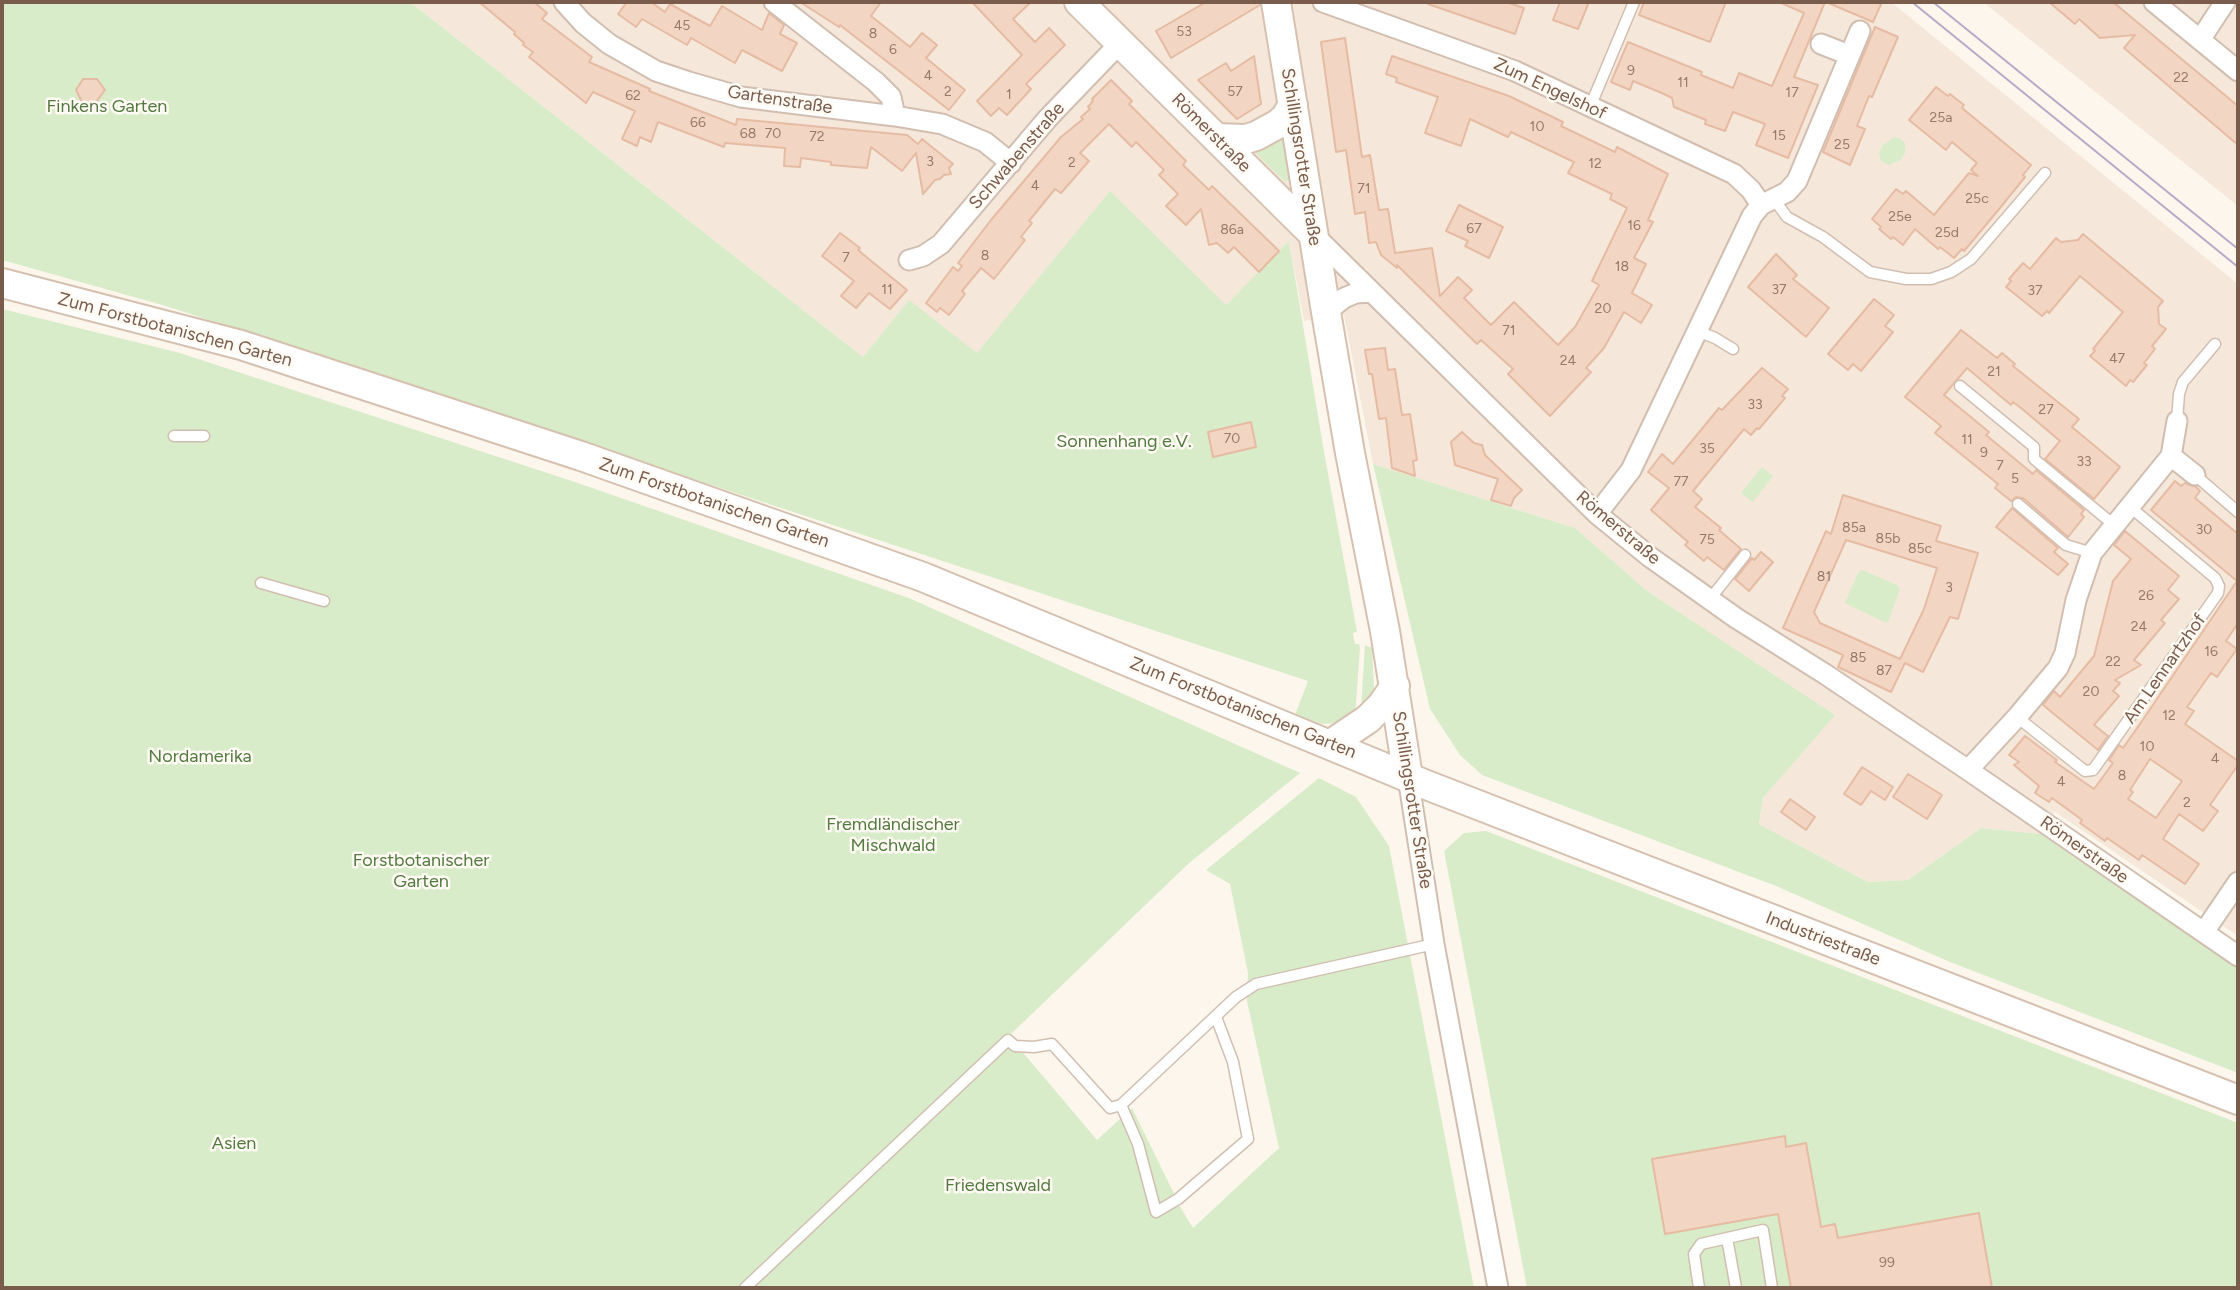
<!DOCTYPE html>
<meta charset="utf-8">
<style>
body{margin:0}
#map{position:relative;width:2240px;height:1290px;overflow:hidden;background:#fdf6ec;font-family:Figtree,sans-serif}
canvas{display:block}
.frame{position:absolute;inset:0;border:4px solid #7a5c4d;pointer-events:none}
</style>
<div id="map">
<canvas width="2240" height="1290"></canvas>
<div class="frame"></div>
</div>
<script>
const ctx = document.querySelector('canvas').getContext('2d');
ctx.lineJoin = 'round';
function paint(path, color) {
  ctx.fillStyle = color;
  ctx.fill(path, 'evenodd');
}
function poly(rows) {
  const path = new Path2D();
  for (const r of rows) {
    path.moveTo(r[0], r[1]);
    for (let i = 2; i < r.length; i += 2) path.lineTo(r[i], r[i + 1]);
  }
  return path;
}
function trace(path, color, width, dash) {
  ctx.strokeStyle = color;
  ctx.lineWidth = width;
  ctx.lineCap = dash ? 'butt' : 'round';
  ctx.setLineDash(dash || []);
  ctx.stroke(path);
}
function write(font, color, halo, rows, align = 'center') {
  ctx.font = font + ' Figtree,sans-serif';
  ctx.lineWidth = 5;
  ctx.setLineDash([]);
  ctx.textBaseline = 'middle';
  ctx.strokeStyle = halo;
  ctx.fillStyle = color;
  for (const [text, x, y, turn = 0] of rows) {
    ctx.save();
    ctx.translate(x, y);
    ctx.rotate((+turn || 0) * Math.PI / 180);
    ctx.textAlign = isNaN(turn) ? turn : align;
    if (halo) ctx.strokeText(text, 0, 0);
    ctx.fillText(text, 0, 0);
    ctx.restore();
  }
}
paint(poly([
 [410,2,1891,2,2238,284,2238,936,2055,812,2041,834,1981,828,1908,880,1868,882,1759,824,1763,798,1834,715,1647,591,1575,528,1373,464,1344,315,1304,321,1289,241,1226,305,976,353,909,301,863,357],
 [1983,2,2238,2,2238,206]
]), '#f5e8da');
paint(poly([
 [2,2,410,2,863,357,909,300,977,353,1110,191,1226,305,1289,241,1323,446,1357,632,1353,633,1355,644,1359,644,1360,647,1355,717,1340,723,1322,724,1295,715,1308,681,166,306,2,260],
 [1282,133,1289,180,1285,182,1252,149],
 [1894,137,1899,138,1905,143,1905,153,1900,160,1889,165,1881,161,1879,153,1882,146],
 [2,309,180,353,575,482,909,598,1300,773,1188,864,1009,1036,1097,1140,1132,1108,1182,1210,1193,1228,1279,1148,1247,1001,1248,973,1230,884,1206,870,1319,778,1356,797,1389,846,1474,1288,2,1288],
 [1373,464,1575,528,1647,591,1835,715,1763,798,1759,824,1868,882,1908,880,1981,828,2041,834,2238,969,2238,1073,1950,962,1776,886,1482,775,1460,755,1430,709],
 [1762,467,1773,476,1753,502,1741,493],
 [1862,570,1897,585,1900,589,1888,622,1886,623,1845,603,1858,573],
 [1365,645,1372,648,1374,690,1371,700,1361,708],
 [1486,831,2238,1123,2238,1288,1527,1288,1444,851,1464,833]
]), '#d8ecc9');
const building = poly([
 [479,2,534,2,547,13,542,19,592,57,589,62,650,89,649,91,736,125,737,119,907,135,918,144,922,139,953,164,949,168,951,174,944,175,940,179,935,180,923,194,916,153,902,171,871,147,867,168,831,165,831,162,801,158,800,167,784,166,785,148,725,143,724,147,658,122,651,142,640,137,637,146,622,139,635,111,593,92,586,103,529,57,533,52,523,45,524,43,514,34,515,32,479,2],
 [627,2,651,2,665,12,670,4,710,26,722,6,762,30,769,13,784,25,780,34,797,43,782,71,742,50,735,63,691,38,687,45,642,19,636,27,618,14,627,2],
 [800,2,881,2,871,16,910,47,922,33,937,45,926,58,965,90,949,110,840,25,839,27,800,2],
 [972,2,1031,2,1013,19,1035,42,1049,28,1065,45,1026,84,1031,89,1007,115,999,108,991,116,977,101,1022,55,972,2],
 [1206,2,1260,2,1260,5,1171,58,1156,31,1206,2],
 [1429,2,1506,2,1524,8,1515,34,1428,4,1429,2],
 [1560,2,1589,2,1578,29,1553,20,1560,2],
 [1644,2,1726,2,1710,42,1639,15,1644,2],
 [1779,2,1825,2,1794,77,1818,85,1788,158,1756,145,1765,124,1733,112,1725,131,1705,124,1706,120,1674,107,1672,98,1664,94,1633,81,1630,90,1611,82,1628,42,1702,72,1701,75,1733,88,1739,73,1772,86,1804,13,1779,2],
 [1826,2,1882,2,1873,22,1826,2],
 [2049,2,2113,2,2238,106,2238,145,2124,48,2135,35,2100,38,2079,19,2075,24,2049,2],
 [1875,27,1898,37,1872,97,1869,96,1857,126,1865,129,1850,165,1823,152,1875,27],
 [1345,38,1362,157,1370,155,1379,210,1388,209,1395,253,1432,248,1440,296,1458,277,1472,290,1464,298,1491,325,1514,302,1558,345,1575,327,1599,285,1592,281,1627,208,1610,199,1612,194,1568,173,1574,162,1511,132,1508,137,1470,119,1461,146,1425,133,1438,97,1396,82,1397,78,1386,74,1392,56,1509,96,1563,122,1561,126,1615,152,1617,147,1668,174,1648,220,1653,222,1634,258,1646,264,1632,293,1652,305,1641,323,1624,312,1604,348,1586,368,1591,372,1550,416,1508,374,1513,369,1481,340,1477,344,1397,265,1397,268,1381,255,1376,242,1369,243,1365,212,1355,214,1346,150,1336,152,1321,42,1345,38],
 [1254,56,1261,104,1237,119,1198,80,1226,63,1231,71,1254,56],
 [83,79,97,79,105,90,96,102,82,102,76,90,83,79],
 [1111,80,1132,101,1129,104,1186,161,1183,165,1209,190,1212,186,1279,251,1259,272,1234,247,1228,253,1217,243,1209,245,1201,209,1186,225,1166,206,1178,194,1159,175,1164,170,1136,142,1132,147,1109,124,1080,153,1089,161,1061,193,1055,189,1029,221,1032,223,1021,237,1025,240,994,279,981,268,962,291,965,294,949,315,940,308,937,312,926,303,953,267,958,271,962,266,958,263,991,220,1061,137,1083,119,1081,117,1090,109,1088,107,1093,101,1092,99,1111,80],
 [1936,87,1948,96,1950,94,1964,105,1962,108,2031,165,2023,175,2025,177,2000,208,1964,251,1962,249,1954,258,1940,247,1938,249,1915,229,1903,245,1893,237,1891,239,1879,229,1881,227,1872,219,1896,189,1903,194,1906,191,1934,215,1969,173,1978,176,1971,170,1977,163,1952,142,1946,150,1909,120,1936,87],
 [1459,205,1503,227,1489,258,1465,246,1468,241,1446,231,1459,205],
 [840,233,860,248,858,250,870,260,907,290,890,309,869,293,856,308,841,296,854,281,822,256,840,233],
 [2083,234,2163,301,2158,307,2159,324,2166,329,2152,346,2155,349,2144,363,2147,365,2133,382,2130,380,2126,386,2090,356,2095,351,2093,349,2123,312,2080,276,2049,313,2047,311,2042,316,2006,287,2011,281,2009,279,2023,263,2030,269,2056,238,2061,242,2078,240,2083,234],
 [1776,254,1797,275,1793,279,1829,308,1806,337,1748,287,1776,254],
 [1874,299,1894,315,1885,326,1893,332,1861,371,1853,364,1848,370,1828,354,1874,299],
 [1961,330,1997,358,2002,353,2015,364,2013,366,2079,419,2072,427,2120,467,2094,499,2045,459,2060,441,2021,408,2013,402,2011,405,1967,368,1944,395,1989,432,1986,435,2033,474,2036,470,2084,510,2081,514,2084,517,2068,537,2023,498,2016,497,2011,501,1995,488,1998,484,1935,433,1941,426,1905,397,1961,330],
 [1385,348,1388,370,1395,369,1402,415,1410,414,1417,460,1413,461,1415,476,1392,468,1386,418,1379,419,1372,374,1369,374,1365,350,1385,348],
 [1762,368,1788,389,1782,396,1785,398,1759,429,1757,428,1751,435,1744,429,1693,491,1702,499,1695,507,1721,528,1719,530,1741,549,1724,570,1707,557,1704,561,1685,545,1688,542,1651,510,1669,488,1648,472,1662,454,1673,464,1719,408,1722,410,1762,368],
 [1251,422,1256,447,1213,457,1208,432,1251,422],
 [1462,432,1474,443,1482,445,1485,455,1522,490,1514,498,1511,506,1491,500,1498,479,1455,465,1451,442,1462,432],
 [2175,481,2181,486,2185,483,2196,487,2200,491,2195,498,2238,534,2238,623,2226,641,2237,649,2217,677,2211,673,2187,707,2194,711,2185,724,2238,761,2238,765,2210,805,2218,811,2203,831,2179,814,2163,839,2199,864,2185,884,2142,855,2139,860,2107,838,2105,841,2080,823,2082,820,2052,798,2049,802,2035,793,2039,786,2014,765,2019,762,2009,755,2025,736,2057,760,2055,762,2094,789,2113,763,2109,760,2119,745,2123,748,2142,721,2237,581,2151,510,2175,481],
 [2150,759,2182,781,2156,818,2128,799,2133,792,2130,790,2150,759],
 [1843,495,1941,526,1936,541,1978,553,1958,619,1950,617,1923,672,1905,663,1891,692,1838,667,1843,655,1783,628,1826,531,1831,534,1843,495],
 [1846,540,1937,568,1924,609,1900,659,1820,623,1814,612,1846,540],
 [2012,508,2058,548,2054,552,2068,564,2058,575,1996,527,2012,508],
 [2125,531,2179,576,2168,590,2179,599,2161,620,2165,623,2134,660,2141,665,2115,680,2120,683,2113,691,2119,696,2094,725,2108,736,2098,750,2043,705,2054,691,2060,697,2094,656,2113,581,2131,559,2114,545,2125,531],
 [1761,552,1773,562,1749,591,1735,579,1752,558,1754,560,1761,552],
 [1862,767,1893,787,1885,800,1871,791,1861,805,1844,794,1862,767],
 [1908,774,1942,795,1927,819,1893,797,1908,774],
 [1790,799,1815,817,1806,830,1781,812,1790,799],
 [1785,1136,1786,1147,1806,1143,1821,1227,1835,1224,1838,1238,1979,1213,1992,1288,1791,1288,1778,1214,1665,1234,1652,1159,1785,1136]
]);
paint(building, '#f3d5c3');
trace(building, '#e6bba3', 2);
const lane = poly([
 [1590,107,1634,2],
 [1773,198,1787,217,1823,237,1870,272,1906,279,1931,279,1951,272,1971,259,2045,173],
 [1697,331,1715,338,1733,349],
 [1960,386,2034,447,2034,459,2114,525],
 [2177,421,2179,394,2183,382,2215,344],
 [174,436,204,436],
 [2195,475,2238,512],
 [2018,504,2066,545,2092,553],
 [261,583,324,601],
 [1710,599,1745,555],
 [2017,717,2085,771,2093,770,2218,593,2219,586,2215,578,2129,506],
 [1121,1105,1138,1144,1156,1212,1178,1199,1248,1139,1233,1062,1216,1017],
 [1727,1238,1736,1288],
 [745,1288,1008,1040,1015,1046,1034,1047,1052,1044,1110,1108,1121,1105,1236,997,1256,984,1434,944],
 [1699,1288,1694,1254,1701,1244,1763,1230,1772,1288]
]);
const street = poly([
 [564,2,583,23,609,44,656,71,689,82,741,97,895,116,942,124,985,142,1011,163],
 [774,2,876,82,891,97,895,116],
 [1323,2,1515,71,1734,174,1751,190,1761,205],
 [2154,2,2238,71],
 [2200,40,2225,2],
 [1821,44,1849,55],
 [1314,235,1597,514,1650,557,1736,618,1825,674,1968,770,2238,956],
 [909,260,923,256,941,244,1048,118,1120,43],
 [1326,312,1344,298,1356,293,1372,292],
 [2171,456,2195,475],
 [1597,514,1631,470,1752,216,1761,205,1787,192,1797,181,1860,31],
 [1968,770,2017,717,2058,668,2065,653,2076,600,2092,553,2171,456,2177,421],
 [1408,777,1434,944,1498,1288],
 [2204,932,2238,882]
]);
const secondary = poly([
 [1079,2,1313,234],
 [1276,2,1326,312,1350,453,1385,631,1408,777],
 [1216,138,1246,139,1256,136,1278,124,1285,118,1293,105],
 [2,283,241,345,581,456,923,577,1424,784,2238,1100],
 [1331,744,1368,719,1382,705,1395,686]
]);
trace(lane, '#d1beb0', 13);
trace(street, '#d1beb0', 23);
trace(secondary, '#d6c0b0', 32);
trace(lane, '#fff', 10);
trace(street, '#fff', 19);
trace(secondary, '#fff', 28);
trace(poly([
 [1912,2,2238,267],
 [1933,2,2238,249]
]), '#b9a8c9', 2);
write('14px', '#987a6a', null, [
 ["45",682,26],
 ["53",1184,32],
 ["8",873,34],
 ["6",893,50],
 ["9",1631,71],
 ["4",928,76],
 ["22",2181,78],
 ["11",1683,83],
 ["2",948,92],
 ["57",1235,92],
 ["17",1792,93],
 ["1",1009,95],
 ["62",633,96],
 ["25a",1941,118],
 ["66",698,123],
 ["10",1537,127],
 ["68",748,134],
 ["70",773,134],
 ["15",1779,136],
 ["72",817,137],
 ["25",1842,145],
 ["3",930,162],
 ["2",1072,163],
 ["12",1595,164],
 ["4",1035,186],
 ["71",1364,189],
 ["25c",1977,199],
 ["25e",1900,217],
 ["16",1634,226],
 ["67",1474,229],
 ["86a",1232,230],
 ["25d",1947,233],
 ["8",985,256],
 ["7",846,258],
 ["18",1622,267],
 ["11",887,290],
 ["37",1779,290],
 ["37",2035,291],
 ["20",1603,309],
 ["71",1509,331],
 ["47",2117,359],
 ["24",1568,361],
 ["21",1994,372],
 ["33",1755,405],
 ["27",2046,410],
 ["70",1232,439],
 ["11",1967,440],
 ["35",1707,449],
 ["9",1984,453],
 ["33",2084,462],
 ["7",2000,466],
 ["5",2015,479],
 ["77",1681,482],
 ["85a",1854,528],
 ["30",2204,530],
 ["85b",1888,539],
 ["75",1707,540],
 ["85c",1920,549],
 ["81",1824,577],
 ["3",1949,588],
 ["26",2146,596],
 ["24",2139,627],
 ["16",2211,652],
 ["85",1858,658],
 ["22",2113,662],
 ["87",1884,671],
 ["20",2091,692],
 ["12",2169,716],
 ["10",2147,747],
 ["4",2215,759],
 ["8",2122,776],
 ["4",2061,782],
 ["2",2187,803],
 ["99",1887,1263]
]);
write('18px', '#7a5c4d', '#fffaf3', [
 ["Zum Engelshof",1550,89,25],
 ["Gartenstraße",780,100,9],
 ["Römerstraße",1211,133,45],
 ["Schwabenstraße",1017,156,-49],
 ["Schillingsrotter Straße",1301,157,81],
 ["Zum Forstbotanischen Garten",175,330,15],
 ["Zum Forstbotanischen Garten",714,503,19],
 ["Römerstraße",1618,528,40],
 ["Am Lennartzhof",2165,669,-55],
 ["Zum Forstbotanischen Garten",1243,708,22],
 ["Schillingsrotter Straße",1412,800,81],
 ["Römerstraße",2084,850,35],
 ["Industriestraße",1823,939,21]
]);
write('18px', '#537a41', '#fffaf3', [
 ["Finkens Garten",107,107],
 ["Sonnenhang e.V.",1124,442],
 ["Nordamerika",200,757],
 ["Fremdländischer",893,825],
 ["Mischwald",893,846],
 ["Forstbotanischer",421,861],
 ["Garten",421,882],
 ["Asien",234,1144],
 ["Friedenswald",998,1186]
]);
</script>
